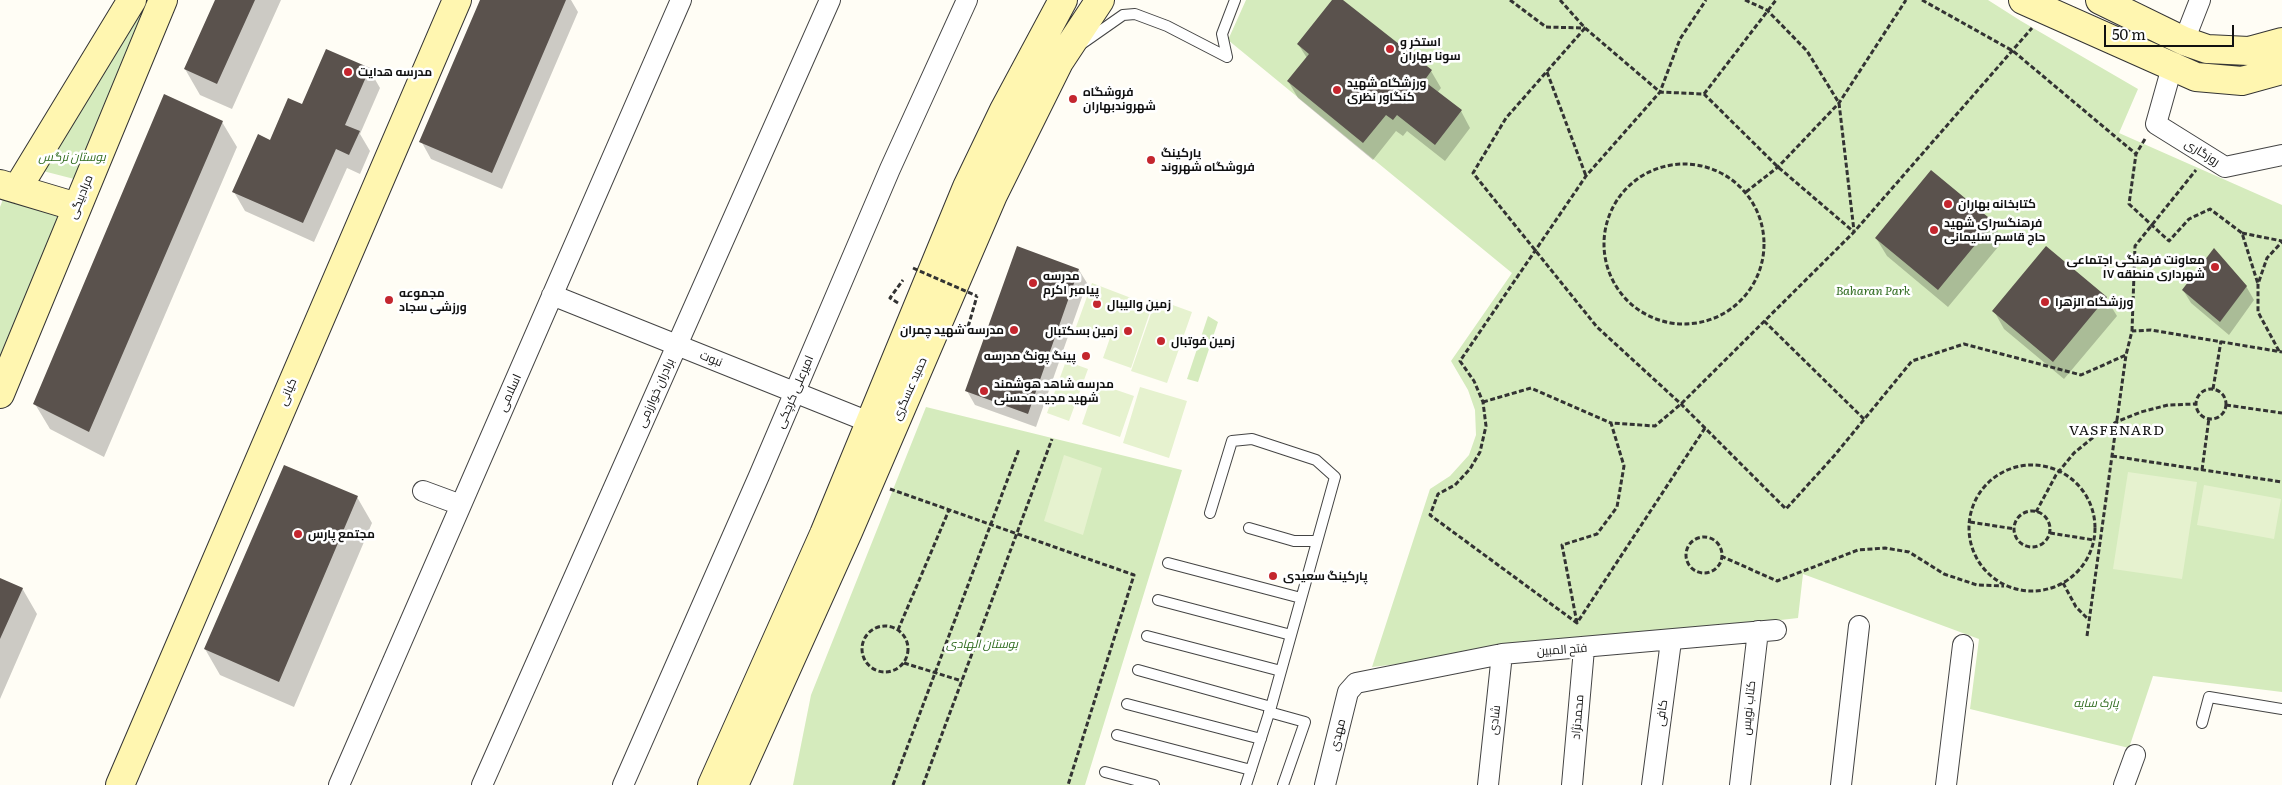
<!DOCTYPE html>
<meta charset="utf-8">
<style>
body{margin:0}
#map{position:relative;width:2282px;height:785px;overflow:hidden;background:#fffdf5;font-family:Literata,serif}
canvas{display:block}
.scale{position:absolute;left:2104px;top:25px;width:130px;height:22px;box-sizing:border-box;border:2px solid #111;border-top:0;padding-left:6px;font-size:15px;line-height:18px;white-space:nowrap;color:#111;-webkit-text-stroke:4px #fff;paint-order:stroke}
</style>
<div id="map">
<canvas width="2282" height="785"></canvas>
<div class="scale">50 m</div>
</div>
<script>
const ctx = document.querySelector('canvas').getContext('2d');
ctx.lineJoin = 'round';
function paint(path, color) {
  ctx.fillStyle = color;
  ctx.fill(path, 'evenodd');
}
function poly(rows) {
  const path = new Path2D();
  for (const r of rows) {
    if (r.length === 3) {
      path.moveTo(r[0] + r[2], r[1]);
      path.arc(r[0], r[1], r[2], 0, 2 * Math.PI);
      continue;
    }
    path.moveTo(r[0], r[1]);
    for (let i = 2; i < r.length; i += 2) path.lineTo(r[i], r[i + 1]);
  }
  return path;
}
function trace(path, color, width, dash) {
  ctx.strokeStyle = color;
  ctx.lineWidth = width;
  ctx.lineCap = dash ? 'butt' : 'round';
  ctx.setLineDash(dash || []);
  ctx.stroke(path);
}
function write(font, color, halo, rows, align = 'center') {
  ctx.font = font + ' Literata,Cairo,serif';
  ctx.lineWidth = 5;
  ctx.setLineDash([]);
  ctx.textBaseline = 'middle';
  ctx.strokeStyle = halo;
  ctx.fillStyle = color;
  for (const [text, x, y, turn = 0] of rows) {
    ctx.save();
    ctx.translate(x, y);
    ctx.rotate((+turn || 0) * Math.PI / 180);
    ctx.textAlign = isNaN(turn) ? turn : align;
    if (halo) ctx.strokeText(text, 0, 0);
    ctx.fillText(text, 0, 0);
    ctx.restore();
  }
}
paint(poly([
 [143,0,157,0,82,181,43,171],
 [1246,0,1988,0,2021,21,2138,89,2119,133,2282,205,2282,692,2153,676,2129,748,1970,709,1979,639,1803,574,1798,618,1372,667,1430,489,1450,476,1469,455,1476,435,1475,410,1468,390,1451,361,1512,273,1228,40],
 [5,194,63,214,0,363,0,207],
 [1208,316,1218,322,1198,382,1187,379],
 [926,407,1182,470,1085,785,793,785,811,695]
]), '#d5ebbd');
paint(poly([
 [1092,283,1152,306,1131,368,1103,358,1110,338,1076,327],
 [1156,299,1192,312,1167,383,1131,371],
 [1066,361,1088,369,1069,421,1047,413],
 [1096,383,1134,396,1120,437,1082,424],
 [1140,387,1187,401,1169,458,1123,443],
 [1064,455,1102,468,1083,535,1044,521],
 [2128,472,2197,482,2182,579,2113,569],
 [2204,485,2281,499,2274,539,2197,525]
]), '#e6f2cf');
paint(poly([
 [216,0,281,0,232,109,200,95,185,69],
 [481,0,571,0,578,12,502,189,431,159,421,141],
 [1333,0,1341,0,1431,71,1441,88,1437,93,1461,111,1470,128,1445,161,1407,131,1403,136,1396,131,1373,160,1298,98,1288,81,1307,58,1298,44],
 [369,69,380,88,360,134,370,151,360,174,347,168,314,242,245,211,234,192,271,142,303,106],
 [222,122,237,147,104,457,50,429,35,404],
 [1931,172,1993,223,2003,241,1948,307,1887,256,1876,238],
 [2047,248,2106,298,2117,316,2064,379,2004,329,1994,311],
 [1079,270,1087,283,1036,427,975,405,967,391],
 [2246,286,2254,300,2229,335,2191,303,2183,290],
 [357,497,372,523,294,707,220,675,205,649],
 [0,579,22,588,37,614,0,699]
]), '#0003');
paint(poly([
 [215,0,255,0,217,84,184,69],
 [480,0,566,0,492,173,419,142],
 [1332,0,1343,0,1432,70,1424,81,1462,110,1435,145,1397,115,1393,120,1386,115,1363,143,1287,81,1309,54,1297,44],
 [326,49,370,68,345,125,360,131,349,155,336,149,303,223,232,192,258,134,270,140,288,98,302,104],
 [164,94,223,121,89,432,33,404],
 [1931,170,1994,222,1938,290,1875,238],
 [1017,246,1079,269,1028,414,965,391],
 [2046,246,2107,297,2053,362,1992,311],
 [2214,248,2247,286,2220,322,2182,290],
 [284,465,358,496,279,682,204,649],
 [0,578,23,588,0,639]
]), '#5a524d');
const lane = poly([
 [1083,43,1123,15,1135,14,1167,26,1227,57],
 [1227,57,1222,34,1235,0],
 [1210,513,1232,441,1252,439,1316,460,1335,477,1271,707,1246,785],
 [1249,528,1294,541,1317,541],
 [1168,563,1301,598],
 [1158,600,1291,635],
 [1147,636,1281,671],
 [1138,670,1271,707],
 [1127,704,1261,739],
 [1269,712,1305,722,1283,785],
 [2202,723,2209,697,2282,709],
 [1117,735,1251,770],
 [1105,772,1154,785]
]);
const street = poly([
 [2184,41,2200,0],
 [2172,67,2156,124,2225,167,2282,155],
 [552,295,869,422],
 [423,491,461,505],
 [339,785,681,0],
 [482,785,830,0],
 [623,785,759,476,890,169,967,0],
 [1325,785,1348,692,1356,683,1502,654,1776,630],
 [1488,785,1502,654],
 [1572,785,1584,649],
 [1652,785,1671,641],
 [1740,785,1758,631],
 [1841,785,1859,626],
 [1946,785,1963,645],
 [2124,785,2135,755]
]);
const secondary = poly([
 [2023,0,2196,77,2242,81,2282,70],
 [2100,0,2184,41,2207,49,2249,51,2282,42],
 [0,184,77,207],
 [17,189,132,0],
 [0,394,163,0],
 [120,785,457,0],
 [712,785,824,534,967,187,1004,110,1063,0],
 [734,785,848,532,993,195,1059,62,1100,0]
]);
trace(lane, '#444', 12);
trace(street, '#444', 22);
trace(secondary, '#333', 30);
trace(poly([
 [1510,0,1546,27,1585,28],
 [1560,0,1585,28,1660,92,1704,94,1778,167,1854,232],
 [1745,0,1767,10,1807,51,1839,103,1854,231],
 [1922,0,2013,51,2136,154],
 [1585,28,1506,118,1473,173,1597,327,1681,404,1786,509,1834,456,1912,361,1964,344,2081,375,2126,355,2132,331,2151,330,2282,352],
 [1547,72,1586,176],
 [1704,94,1776,0],
 [2145,139,2136,154,2129,204,2169,241,2189,219,2210,209,2242,233,2258,284],
 [1684,244,80],
 [1746,192,1778,167,1839,103,1906,0],
 [2242,233,2282,241],
 [898,303,890,298,903,280],
 [1764,321,1864,419],
 [961,326,968,327,977,296],
 [2132,331,2135,246,2196,170],
 [2279,351,2258,312,2258,284,2267,258,2282,242],
 [2213,389,2221,341],
 [2211,404,15],
 [1483,402,1531,388,1611,423],
 [2226,405,2282,413],
 [1705,428,1577,623,1430,515,1438,494,1455,485,1470,469,1480,452,1486,426,1483,402,1474,381,1460,361,1586,176,1660,92,1680,39,1706,0],
 [2112,456,2282,482],
 [2032,528,63],
 [2202,470,2209,418],
 [890,489,1134,575,1068,785],
 [2032,529,18],
 [2036,512,2056,475,2074,453,2096,435,2116,422,2141,412,2168,405,2195,404],
 [1970,522,2015,529],
 [2050,533,2094,540],
 [1704,555,18],
 [1721,556,1777,581,1858,550,1885,548,1909,552,1944,574,1977,585,2004,586],
 [2063,583,2076,607,2088,619],
 [1577,623,1562,545,1597,534,1617,507,1624,466,1611,423,1655,426,1681,404,1854,232,2032,28],
 [885,649,23],
 [898,630,949,510],
 [2087,636,2126,355],
 [904,663,962,681],
 [893,785,1019,449],
 [923,785,1052,439]
]), '#333', 3, [5, 2.5]);
trace(lane, '#fff', 10);
trace(street, '#fff', 20);
trace(secondary, '#fff6b0', 28);
trace(poly([
 [913,268,977,296]
]), '#333', 3, [5, 2.5]);
for (const [x, y, r, color] of [
 [1390,49,5,"#c4262e"],
 [348,72,5,"#c4262e"],
 [1337,90,5,"#c4262e"],
 [1073,99,5,"#c4262e"],
 [1151,160,5,"#c4262e"],
 [1948,204,5,"#c4262e"],
 [1934,230,5,"#c4262e"],
 [2215,267,5,"#c4262e"],
 [1033,283,5,"#c4262e"],
 [389,300,5,"#c4262e"],
 [2045,302,5,"#c4262e"],
 [1097,304,5,"#c4262e"],
 [1014,330,5,"#c4262e"],
 [1128,331,5,"#c4262e"],
 [1161,341,5,"#c4262e"],
 [1086,356,5,"#c4262e"],
 [984,391,5,"#c4262e"],
 [298,534,5,"#c4262e"],
 [1273,576,5,"#c4262e"]
]) {
  const dot = new Path2D();
  dot.arc(x, y, r, 0, 2 * Math.PI);
  ctx.fillStyle = color;
  ctx.fill(dot);
  trace(dot, '#fff', 2);
}
write('bold 12px', '#111', '#fff', [
 ["استخر و",1400,42],
 ["سونا بهاران",1400,56],
 ["مدرسه هدایت",358,72],
 ["ورزشگاه شهید",1347,83],
 ["کنگاور نظری",1347,97],
 ["فروشگاه",1083,92],
 ["شهروندبهاران",1083,106],
 ["پارکینگ",1161,153],
 ["فروشگاه شهروند",1161,167],
 ["کتابخانه بهاران",1958,204],
 ["فرهنگسرای شهید",1944,223],
 ["حاج قاسم سلیمانی",1944,237],
 ["معاونت فرهنگی اجتماعی",2205,260,"right"],
 ["شهرداری منطقه ۱۷",2205,274,"right"],
 ["مدرسه",1043,276],
 ["پیامبر اکرم",1043,290],
 ["مجموعه",399,293],
 ["ورزشی سجاد",399,307],
 ["ورزشگاه الزهرا",2055,302],
 ["زمین والیبال",1107,304],
 ["مدرسه شهید چمران",1004,330,"right"],
 ["زمین بسکتبال",1118,331,"right"],
 ["زمین فوتبال",1171,341],
 ["پینگ پونگ مدرسه",1076,356,"right"],
 ["مدرسه شاهد هوشمند",994,384],
 ["شهید مجید محسنی",994,398],
 ["مجتمع پارس",308,534],
 ["پارکینگ سعیدی",1283,576]
], 'left');
write('12px', '#111', '#fff', [
 ["روزگاری",2202,153,32],
 ["مرادبیگی",81,197,-68],
 ["نبوت",711,359,22],
 ["حمید عسگری",910,389,-66],
 ["کیانی",288,392,-67],
 ["امیرعلی کرچکی",795,392,-67],
 ["اسلامی",510,393,-66],
 ["برادران خوارزمی",656,393,-66],
 ["فتح المبین",1562,650,-4],
 ["کتاب نویس",1749,708,-84],
 ["کافی",1662,713,-82],
 ["محمدنژاد",1578,717,-85],
 ["شادی",1495,720,-83],
 ["مهدی",1338,735,-76]
]);
write('italic 12px', '#2f6b1f', '#fff', [
 ["بوستان نرگس",72,157],
 ["Baharan Park",1873,291],
 ["بوستان الهادی",982,644],
 ["پارک سایه",2096,703]
]);
ctx.letterSpacing = '1px';
write('14px', '#111', '#fff', [
 ["VASFENARD",2117,431]
]);
ctx.letterSpacing = '0px';
</script>
